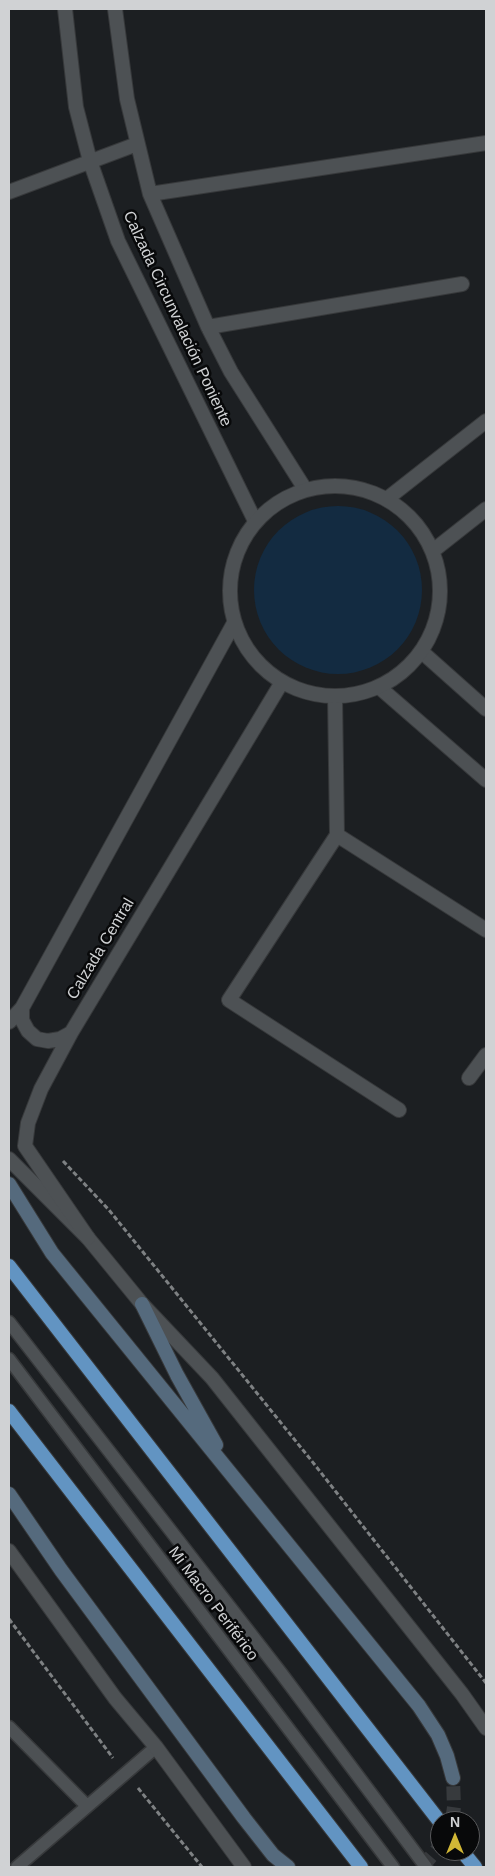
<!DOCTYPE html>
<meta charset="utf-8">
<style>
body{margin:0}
#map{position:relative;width:495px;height:1876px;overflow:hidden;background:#1c1f22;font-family:Arial,sans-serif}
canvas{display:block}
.frame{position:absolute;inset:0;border:10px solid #d0d2d4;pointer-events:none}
.north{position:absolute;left:430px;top:1811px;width:50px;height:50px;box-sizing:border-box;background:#08090a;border:1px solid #58595b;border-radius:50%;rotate:0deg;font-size:14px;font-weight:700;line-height:20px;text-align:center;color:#d0d2d4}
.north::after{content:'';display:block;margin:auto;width:18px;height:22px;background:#d1b736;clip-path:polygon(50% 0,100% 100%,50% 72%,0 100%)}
</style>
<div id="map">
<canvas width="495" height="1876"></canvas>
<div class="frame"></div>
<div class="north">N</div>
</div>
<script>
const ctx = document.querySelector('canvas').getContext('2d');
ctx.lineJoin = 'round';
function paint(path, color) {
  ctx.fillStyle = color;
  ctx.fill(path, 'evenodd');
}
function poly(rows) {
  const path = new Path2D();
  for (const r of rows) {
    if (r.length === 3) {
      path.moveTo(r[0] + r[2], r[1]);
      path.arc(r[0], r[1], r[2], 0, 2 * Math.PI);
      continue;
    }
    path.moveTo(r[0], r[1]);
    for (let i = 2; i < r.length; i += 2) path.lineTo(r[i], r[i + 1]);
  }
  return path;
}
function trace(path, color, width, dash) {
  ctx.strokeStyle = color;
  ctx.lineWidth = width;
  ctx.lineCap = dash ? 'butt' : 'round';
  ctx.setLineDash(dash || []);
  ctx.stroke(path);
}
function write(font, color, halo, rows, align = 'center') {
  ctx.font = font + ' Arial,sans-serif';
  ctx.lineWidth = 5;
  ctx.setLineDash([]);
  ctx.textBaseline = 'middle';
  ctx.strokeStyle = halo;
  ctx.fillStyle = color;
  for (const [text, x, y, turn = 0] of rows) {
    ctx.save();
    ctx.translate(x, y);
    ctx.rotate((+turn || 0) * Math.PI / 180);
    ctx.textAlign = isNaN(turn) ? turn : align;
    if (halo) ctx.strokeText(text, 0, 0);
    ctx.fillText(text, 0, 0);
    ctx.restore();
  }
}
paint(poly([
 [338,590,84]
]), '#132b41');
trace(poly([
 [452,1821,454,1807,453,1778],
 [422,1867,440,1846]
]), '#373a3d', 14, [14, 7]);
const service = poly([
 [9,1322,281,1673,426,1867],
 [9,1359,393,1867],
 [9,1727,87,1806],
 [17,1867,156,1747]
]);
const minor = poly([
 [65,9,76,107,90,161,118,241,255,521],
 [115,9,127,99,150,194,208,327,231,372,305,489],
 [9,192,137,144],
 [150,194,486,143],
 [208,327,462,284],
 [422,652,486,709],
 [379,687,486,780],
 [335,696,337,835,229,1000,399,1110],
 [337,835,486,930],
 [469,1078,486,1055],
 [9,1159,88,1238,142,1304,212,1378,462,1694,486,1728],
 [9,1551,115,1698,156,1747,244,1867]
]);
const tertiary = poly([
 [335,591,105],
 [388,498,486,421],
 [434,550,486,509],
 [22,1008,22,1020,28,1031,37,1039,48,1041,60,1039,71,1033],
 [9,1022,22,1008,234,623],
 [88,1238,25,1146,28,1123,41,1089,71,1033,282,682]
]);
const secondary = poly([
 [9,1184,52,1253,419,1706,438,1735,447,1756,453,1778],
 [142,1304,177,1375,216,1445],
 [9,1494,61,1570,244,1818,273,1855,288,1867]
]);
const trunk = poly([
 [9,1266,440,1822],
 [9,1411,361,1867],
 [462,1851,475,1867]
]);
trace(service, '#37393b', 15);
trace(minor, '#37393b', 16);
trace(tertiary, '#37393b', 16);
trace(secondary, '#37393b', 16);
trace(trunk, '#37393b', 16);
trace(poly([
 [63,1161,109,1210,311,1460,486,1683],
 [9,1619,113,1758],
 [138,1788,202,1867]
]), '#7e8183', 3, [5, 2.5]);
trace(service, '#4d5154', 12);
trace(minor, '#4d5154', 14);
trace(tertiary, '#4d5154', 14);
trace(secondary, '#556a7d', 14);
trace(trunk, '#6294c2', 14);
write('16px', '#d0d2d4', '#08090a', [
 ["Calzada Circunvalación Poniente",177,319,65],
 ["Calzada Central",101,949,-59],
 ["Mi Macro Periférico",213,1604,53]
]);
</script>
